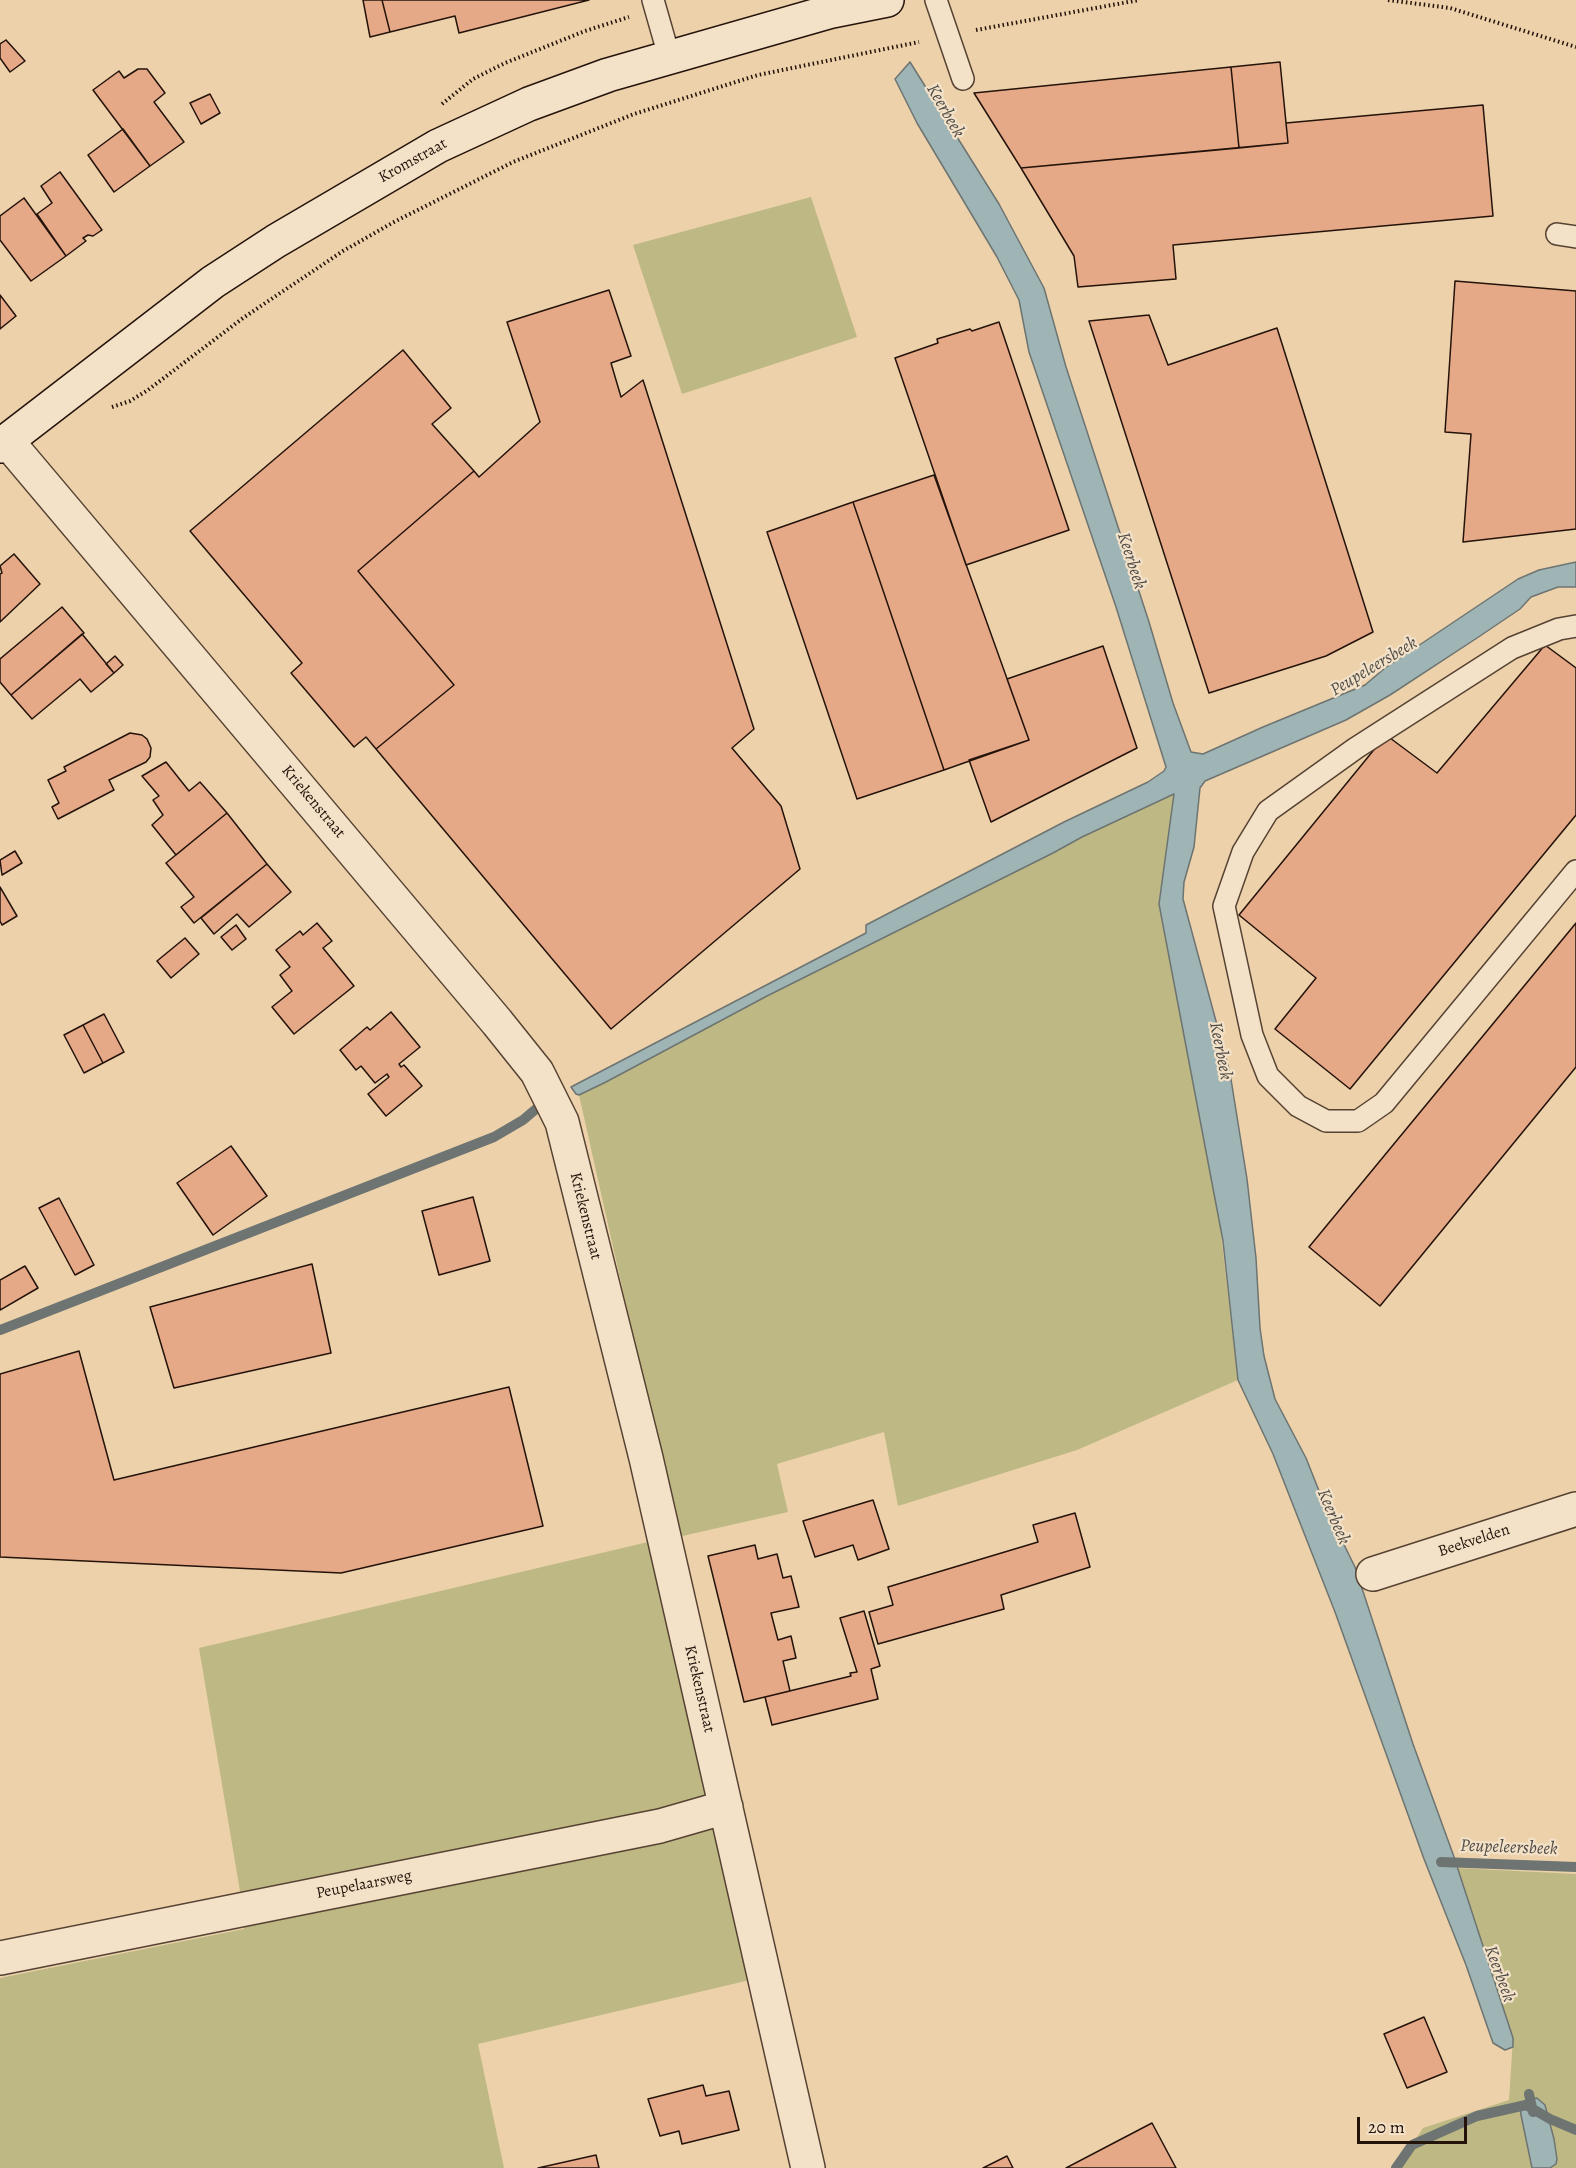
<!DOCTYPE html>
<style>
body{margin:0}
#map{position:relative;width:1576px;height:2168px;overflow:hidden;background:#ecd1aa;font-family:Alegreya,serif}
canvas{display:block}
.scale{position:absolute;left:1357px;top:2117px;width:110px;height:27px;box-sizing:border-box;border:3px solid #24130a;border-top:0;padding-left:8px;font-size:18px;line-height:21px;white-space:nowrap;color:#24130a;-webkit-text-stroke:4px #f3e1c8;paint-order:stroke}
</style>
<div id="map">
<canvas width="1576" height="2168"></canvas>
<div class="scale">20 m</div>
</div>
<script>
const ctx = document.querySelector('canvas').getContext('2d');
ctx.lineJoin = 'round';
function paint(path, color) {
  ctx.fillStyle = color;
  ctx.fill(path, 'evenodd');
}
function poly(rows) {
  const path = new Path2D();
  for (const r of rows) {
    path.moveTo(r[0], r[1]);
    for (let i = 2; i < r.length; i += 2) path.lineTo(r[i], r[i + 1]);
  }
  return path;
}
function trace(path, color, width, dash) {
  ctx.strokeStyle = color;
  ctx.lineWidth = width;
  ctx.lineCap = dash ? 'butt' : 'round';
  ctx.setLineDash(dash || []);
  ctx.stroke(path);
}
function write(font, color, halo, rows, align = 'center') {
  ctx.font = font + ' Alegreya,serif';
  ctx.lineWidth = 4.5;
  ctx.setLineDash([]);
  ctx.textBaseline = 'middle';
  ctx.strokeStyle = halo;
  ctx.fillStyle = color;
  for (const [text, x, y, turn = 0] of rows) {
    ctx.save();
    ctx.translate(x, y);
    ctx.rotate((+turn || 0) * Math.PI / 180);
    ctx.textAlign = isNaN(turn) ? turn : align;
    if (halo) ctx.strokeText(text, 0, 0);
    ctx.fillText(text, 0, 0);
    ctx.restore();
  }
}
paint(poly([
 [811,197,857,337,682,394,633,245],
 [1175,793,1172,815,1238,1380,1077,1450,898,1506,884,1432,777,1464,788,1512,678,1537,579,1095,767,996,1053,853,1082,837],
 [648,1542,702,1766,750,1980,478,2044,504,2168,0,2168,0,1978,244,1929,243,1909,199,1648],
 [1457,1868,1576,1874,1576,2168,1397,2168,1423,2128,1509,2100,1513,2038]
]), '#beb984');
const water = poly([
 [910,62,999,204,1044,288,1066,367,1149,622,1173,703,1191,752,1203,754,1263,727,1365,685,1385,668,1518,579,1539,570,1576,562,1576,587,1558,587,1531,597,1520,609,1477,638,1390,695,1346,720,1205,781,1200,788,1194,847,1184,882,1183,899,1230,1073,1247,1179,1256,1258,1260,1328,1264,1356,1275,1399,1306,1458,1325,1506,1355,1567,1413,1744,1453,1854,1513,2038,1513,2047,1505,2050,1493,2043,1466,1965,1424,1859,1335,1612,1273,1454,1238,1380,1223,1241,1159,904,1174,794,1082,837,1053,853,767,996,606,1082,579,1095,576,1094,571,1087,866,933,866,925,1064,822,1148,782,1164,771,1166,767,1116,607,1029,352,1019,300,997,257,917,123,895,79,910,62],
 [1537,2098,1545,2105,1554,2139,1557,2159,1556,2164,1550,2168,1532,2168,1521,2115,1520,2104,1526,2100,1537,2098]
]);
paint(water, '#9eb4b5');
trace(water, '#6d7471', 1.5);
trace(poly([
 [0,1330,494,1137,523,1120,536,1109],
 [1441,1862,1576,1867],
 [1529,2094,1533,2112],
 [1396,2168,1412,2145,1477,2116,1526,2105,1550,2119,1576,2130]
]), '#6d7471', 10);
const building = poly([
 [363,0,382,0,390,32,370,37,363,0],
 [382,0,589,0,459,33,455,16,390,32,382,0],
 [6,40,25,61,10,72,0,58,0,44,6,40],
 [1280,62,1288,143,1239,148,1231,67,1280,62],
 [1231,67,1239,148,1021,168,974,93,1231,67],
 [138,69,147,69,165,93,154,102,184,142,150,166,93,90,119,71,124,78,138,69],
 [210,94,220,113,201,124,190,103,210,94],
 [1483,105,1493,216,1173,245,1176,279,1078,287,1074,256,1021,168,1288,143,1286,123,1483,105],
 [123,129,150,166,114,192,88,155,123,129],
 [60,172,102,230,93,236,88,235,83,238,86,241,66,256,37,214,52,203,41,186,60,172],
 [24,198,66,256,31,281,0,240,0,216,24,198],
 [1455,281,1576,291,1576,529,1463,542,1471,434,1445,432,1455,281],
 [609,290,631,356,611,363,621,397,643,380,754,729,732,748,781,806,800,869,611,1029,376,749,454,685,358,571,474,471,479,477,540,422,507,322,609,290],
 [0,295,16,316,0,329,0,295],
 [1149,315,1168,365,1277,328,1373,632,1326,656,1209,693,1089,321,1149,315],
 [999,322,1069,530,966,565,895,358,938,343,937,339,970,329,972,331,999,322],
 [403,350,451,408,432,424,474,471,358,571,454,685,376,749,366,737,354,747,291,673,302,663,190,531,403,350],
 [934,475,1029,740,944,770,853,502,934,475],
 [853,502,944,770,857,799,767,532,853,502],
 [14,554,40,584,0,622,0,574,2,573,0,566,14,554],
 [62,607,84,633,11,695,0,682,0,659,62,607],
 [82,634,114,673,91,692,80,679,32,719,11,695,82,634],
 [1545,645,1576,668,1576,815,1350,1089,1275,1029,1316,978,1239,915,1386,735,1437,773,1545,645],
 [1103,646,1137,748,991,822,969,760,1029,740,1007,679,1103,646],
 [115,656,123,665,114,673,106,664,115,656],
 [130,733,142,735,147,739,151,748,150,757,146,762,109,780,114,790,58,819,52,807,59,803,48,780,66,771,64,767,130,733],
 [166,762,189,791,200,782,227,813,176,855,152,825,163,815,153,800,159,796,142,776,166,762],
 [227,813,267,864,194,923,181,907,194,897,166,863,227,813],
 [15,851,22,863,2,875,0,860,15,851],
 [267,864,291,892,249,927,237,914,214,934,201,918,267,864],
 [0,887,17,916,2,925,0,921,0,887],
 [317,923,332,941,323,948,354,986,294,1034,272,1007,292,991,280,975,290,967,276,950,300,931,303,935,317,923],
 [1576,923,1576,1067,1380,1306,1309,1247,1576,923],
 [236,925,246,939,232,950,221,937,236,925],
 [185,938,199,954,171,978,157,961,185,938],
 [391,1012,420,1047,399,1064,401,1067,404,1065,422,1086,386,1116,368,1094,389,1077,387,1074,375,1083,361,1066,356,1070,340,1050,367,1027,370,1030,391,1012],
 [104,1014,124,1052,103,1063,83,1025,104,1014],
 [83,1025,103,1063,84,1073,64,1035,83,1025],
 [231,1146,267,1196,213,1235,177,1183,231,1146],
 [473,1197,490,1261,439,1275,422,1211,473,1197],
 [59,1198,94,1265,75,1275,39,1208,59,1198],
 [312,1264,331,1353,174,1388,150,1307,312,1264],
 [25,1266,38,1288,0,1310,0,1280,25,1266],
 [79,1351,114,1480,509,1387,543,1526,341,1573,0,1557,0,1374,79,1351],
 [873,1500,889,1549,858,1560,853,1545,815,1557,803,1521,873,1500],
 [1075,1513,1090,1567,1001,1595,1004,1609,878,1644,869,1612,893,1605,888,1587,1038,1542,1033,1525,1075,1513],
 [755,1545,758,1559,777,1554,783,1578,791,1576,799,1607,771,1613,778,1640,791,1636,796,1658,783,1661,790,1691,744,1702,708,1556,755,1545],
 [864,1611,880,1666,871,1669,878,1699,772,1725,765,1697,851,1676,850,1673,857,1672,840,1618,864,1611],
 [1424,2017,1447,2072,1407,2088,1384,2034,1424,2017],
 [703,2085,706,2096,729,2091,739,2130,682,2144,679,2131,660,2136,648,2099,703,2085],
 [1152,2123,1176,2168,1066,2168,1152,2123],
 [596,2155,599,2168,538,2168,596,2155],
 [1007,2156,1013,2168,983,2168,1007,2156]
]);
paint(building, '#e6a988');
trace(building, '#24130a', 1.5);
const service = poly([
 [653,0,669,56],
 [936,0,963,79],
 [1557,234,1576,237],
 [1576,626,1559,629,1512,648,1356,748,1268,811,1243,852,1224,906,1252,1035,1268,1076,1298,1106,1326,1121,1358,1121,1384,1103,1576,871]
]);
const minor = poly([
 [7,441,497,1022,537,1072,562,1122,646,1458,808,2168],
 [1373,1574,1576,1509],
 [0,1958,660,1826,726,1807]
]);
const secondary = poly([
 [0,446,213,282,276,241,438,146,529,104,608,75,832,11,887,0]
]);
trace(service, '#564232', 24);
trace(minor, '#564232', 36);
trace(secondary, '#24130a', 36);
trace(poly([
 [1388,0,1450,8,1576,47],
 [976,30,1139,0],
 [442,104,473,79,505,63,585,31,629,17],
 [112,407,130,401,148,390,243,318,343,251,394,222,513,162,634,114,758,75,919,42]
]), '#24130a', 4, [1.5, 3]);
trace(service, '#f3e1c8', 21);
trace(minor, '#f3e1c8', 33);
trace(secondary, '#f3e1c8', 33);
write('16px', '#24130a', '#f3e1c8', [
 ["Kromstraat",413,161,-29],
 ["Kriekenstraat",313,802,50],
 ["Kriekenstraat",585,1216,76],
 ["Beekvelden",1474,1541,-18],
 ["Kriekenstraat",699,1689,77],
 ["Peupelaarsweg",364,1885,-11]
]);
write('italic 18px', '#4f4b46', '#f3e1c8', [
 ["Keerbeek",945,111,60],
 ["Keerbeek",1131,561,72],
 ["Peupeleersbeek",1374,667,-31],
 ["Keerbeek",1220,1051,79],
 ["Keerbeek",1333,1517,67],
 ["Peupeleersbeek",1509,1848,2],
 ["Keerbeek",1499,1974,70]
]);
</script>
